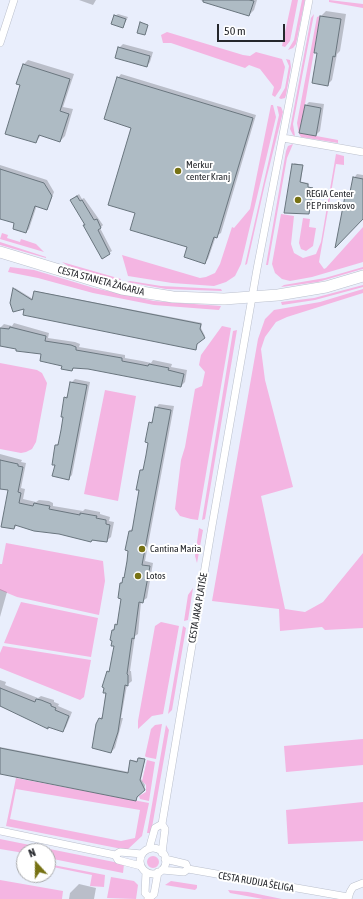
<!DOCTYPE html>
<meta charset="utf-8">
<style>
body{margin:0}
#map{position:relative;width:363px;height:899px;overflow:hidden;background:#e9eefc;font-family:"Asap Condensed",sans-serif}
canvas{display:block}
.north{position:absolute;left:16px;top:843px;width:40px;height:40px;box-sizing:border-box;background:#fff;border:1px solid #a8a9ab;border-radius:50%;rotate:339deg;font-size:11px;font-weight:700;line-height:16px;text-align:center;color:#25272c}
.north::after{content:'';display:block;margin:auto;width:14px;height:18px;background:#777214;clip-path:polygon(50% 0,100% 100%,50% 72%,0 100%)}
.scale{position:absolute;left:217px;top:24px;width:68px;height:18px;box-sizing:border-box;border:2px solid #25272c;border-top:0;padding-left:5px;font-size:12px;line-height:14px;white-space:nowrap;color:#25272c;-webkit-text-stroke:3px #fff;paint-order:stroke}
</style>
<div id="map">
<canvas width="363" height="899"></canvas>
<div class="north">N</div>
<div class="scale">50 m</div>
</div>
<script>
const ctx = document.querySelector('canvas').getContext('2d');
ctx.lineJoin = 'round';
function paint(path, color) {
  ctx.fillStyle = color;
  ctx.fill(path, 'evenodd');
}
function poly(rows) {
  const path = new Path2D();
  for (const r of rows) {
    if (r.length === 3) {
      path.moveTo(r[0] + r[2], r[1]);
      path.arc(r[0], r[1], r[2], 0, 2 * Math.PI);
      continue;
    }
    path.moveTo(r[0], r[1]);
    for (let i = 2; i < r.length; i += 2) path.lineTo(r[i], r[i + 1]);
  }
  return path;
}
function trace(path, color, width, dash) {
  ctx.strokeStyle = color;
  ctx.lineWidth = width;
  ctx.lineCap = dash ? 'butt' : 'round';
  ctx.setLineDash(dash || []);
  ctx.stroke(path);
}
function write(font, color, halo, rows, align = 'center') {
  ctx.font = font + ' "Asap Condensed",sans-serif';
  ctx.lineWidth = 4;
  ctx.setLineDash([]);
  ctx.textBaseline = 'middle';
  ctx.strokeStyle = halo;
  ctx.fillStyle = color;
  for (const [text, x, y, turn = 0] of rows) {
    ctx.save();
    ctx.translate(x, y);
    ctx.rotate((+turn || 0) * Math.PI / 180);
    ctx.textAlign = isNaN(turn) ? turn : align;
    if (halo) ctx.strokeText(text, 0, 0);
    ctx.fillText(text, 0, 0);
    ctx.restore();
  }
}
paint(poly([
 [292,0,298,0,290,41,285,47,282,46],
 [302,0,305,0,296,44,293,48,288,50,294,40],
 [329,0,363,4,363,8,329,2],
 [314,14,293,124,295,136,293,135,290,129,311,18],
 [320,16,300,133,338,140,338,143,301,137,299,134,297,123,317,17],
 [167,32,243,55,250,56,256,52,282,59,285,67,281,88,275,97,272,95,274,87,260,69,249,65,245,68,171,43,163,43,161,35],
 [286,59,290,60,291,67,286,95,285,98,281,99,279,98,285,88,289,66],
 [271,105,273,105,276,117,241,264,235,276,226,282,214,286,172,283,128,276,122,255,200,278,206,277,215,273,220,264,232,227,234,228,250,209],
 [277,106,281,107,283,112,265,184,247,264,245,265,279,115],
 [293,144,287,158,268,265,266,265,286,151,288,146],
 [336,154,344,156,344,165,336,164,319,262,324,269,326,268,363,227,363,262,312,277,290,281,282,279,275,273,272,264,281,214,294,216,291,244,294,253,303,258,316,254,321,242],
 [303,218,310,219,309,227,316,228,313,246,306,251,301,249,299,243],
 [2,233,8,235,7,238,20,242,21,239,36,244,44,252,0,239],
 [0,242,46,257,46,258,0,245],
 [62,262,121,279,120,281,68,266],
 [10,267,34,270,94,288,154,301,221,306,219,310,154,305,93,293,38,278,8,272],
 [363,267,363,269,359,270,318,282,281,287,284,285,325,278],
 [130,281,161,286,221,289,222,291,166,289,127,282],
 [363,285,363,287,315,300,282,305,281,302,314,298],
 [363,289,363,293,287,317,276,322,265,337,261,349,265,380,293,487,261,496,285,609,305,612,323,602,363,553,363,628,325,630,322,627,280,631,279,609,212,601,258,339,265,319,274,310,320,302],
 [222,326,231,328,198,520,191,519,180,516,175,509,181,460,185,447,195,389,202,386,205,372,199,365,201,355],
 [237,330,205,519,202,520,233,331],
 [0,363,37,370,42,373,47,383,36,442,32,449,26,452,21,453,0,449],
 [105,390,136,396,118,501,84,494],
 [199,528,203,530,197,563,195,556],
 [6,543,103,561,105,581,99,615,17,597,0,590,0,564,2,564],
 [193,588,188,620,184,621,188,595],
 [21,602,98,618,91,657,4,643],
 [161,622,179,626,163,714,152,716,138,729,138,721,155,626],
 [183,626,186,628,172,710,168,714],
 [3,646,91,660,84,697,80,700,0,668,0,653],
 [162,724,156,759,146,757,145,756,151,729,155,725],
 [166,725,169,730,151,833,147,833],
 [363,739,363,765,286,772,284,746],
 [147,760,155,762,149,801,140,799,139,796,146,792,146,785,142,781],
 [16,778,149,803,142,836,127,850,6,826],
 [16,789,140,810,135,838,121,841,10,819],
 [363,802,363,841,288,844,286,810],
 [0,839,124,864,123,873,48,858,48,851,24,851,24,853,0,849],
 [153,862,6],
 [48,864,105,875,104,887,90,886,92,875,48,866],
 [111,877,134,881,138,885,136,899,107,898],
 [0,880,63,891,62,899,0,899],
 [171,881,197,885,197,888,195,890,165,885],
 [228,890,248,892,282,899,263,899,230,893]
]), '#f4b5e2');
paint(poly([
 [79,0,96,0,93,5],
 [200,0,257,0,254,10,249,15],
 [326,11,346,14,340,51,337,54,332,80,327,85,318,52,315,52,321,16],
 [118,14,128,17,123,27,115,16],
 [123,44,153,52,150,62,147,66,119,48],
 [28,60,74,74,63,107,73,109,65,136,60,141,41,135,36,142,23,65],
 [121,74,256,115,221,233,216,236,208,259,204,263,188,247,136,212,132,127,118,78],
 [309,102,324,104,320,131,316,135,306,105],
 [294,163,303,165,301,182,309,183,308,187,313,187,309,213],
 [0,165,47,180,54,192,49,205,46,208,37,205,29,229,26,232,16,223,0,218],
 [357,174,363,175,363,218,346,197,350,193,354,178],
 [79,194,82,199,84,198,103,225,100,228,112,251,102,257,86,224,71,200],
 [15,288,33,299,35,291,202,323,201,328,205,336,198,342,196,348,25,308,11,303],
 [14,323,49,333,48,338,75,342,80,344,79,347,125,355,125,358,142,361,151,363,153,360,172,364,171,367,187,370,185,382,181,386,89,368,75,367,72,370,43,354,0,344,0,328,4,324,12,326],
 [75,379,90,382,72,475,68,479,56,464,56,445,60,442,62,430,65,398,69,394,71,383],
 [159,404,174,406,145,561,153,563,147,598,141,602,138,634,135,636,130,671,131,671,132,681,127,685,121,718,123,718,115,748,111,752,100,719,103,715,108,672,111,668,115,645,113,630,118,622,122,598,121,583,126,576,130,531,133,527,140,489,141,470,145,467,149,442,150,423,154,419,156,408],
 [0,454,22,460,21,462,26,463,21,488,25,489,23,499,36,502,39,500,49,501,53,503,53,506,83,511,85,509,100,512,100,514,110,517,109,521,114,522,111,537,106,541,102,542,82,539,82,538,17,525,14,528,9,490,0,488],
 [0,589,7,592,0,617],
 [0,680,6,682,5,685,38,698,41,696,54,700,54,702,59,704,58,706,72,712,66,727,63,730,49,726,48,727,0,706],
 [0,747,129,772,132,760,138,761,139,757,145,759,141,779,145,785,144,790,138,795,136,800,0,773],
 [79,884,96,888,94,899,69,899,70,893]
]), '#0003');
const building = poly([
 [203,0,249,0,254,1,249,16,203,2,203,0],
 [114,15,126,19,123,28,111,24,114,15],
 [320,16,341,19,335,57,333,56,328,86,312,83,317,53,314,53,320,16],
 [140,22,148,25,145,35,137,33,140,22],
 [118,47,150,56,147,67,115,58,118,47],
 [23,64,70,79,60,111,69,114,60,142,39,135,36,143,5,134,20,85,16,84,23,64],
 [117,77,253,118,217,238,214,237,205,264,184,257,187,247,130,230,135,213,108,205,131,128,104,119,117,77],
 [305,105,321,108,316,136,299,133,305,105],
 [292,164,303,165,300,182,308,184,308,187,313,188,309,214,284,213,292,164],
 [0,169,44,183,52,196,47,210,35,206,26,233,13,229,14,223,0,219,0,169],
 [353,177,363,179,363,219,335,248,345,196,349,197,353,177],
 [77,196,80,201,82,200,94,220,97,219,101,228,98,230,110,254,102,259,83,225,85,225,70,200,77,196],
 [13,288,32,300,34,291,201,324,200,329,205,338,197,344,196,350,23,315,24,309,13,312,10,303,13,288],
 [10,327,46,336,45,341,71,345,76,347,76,350,122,358,122,361,138,364,148,366,149,364,169,368,168,370,184,374,181,387,88,369,73,368,72,371,61,369,62,366,40,361,41,354,16,351,16,349,0,346,0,328,9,329,10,327],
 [70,382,87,385,69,480,52,476,55,465,52,465,55,445,58,445,61,430,63,417,61,417,64,397,67,398,70,382],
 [155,407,171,410,142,565,150,566,143,603,139,602,134,639,132,638,127,674,128,675,128,686,125,685,118,732,111,753,92,748,96,724,99,718,102,719,106,693,103,693,104,688,102,687,107,671,109,672,114,646,111,646,112,641,110,640,112,630,114,630,115,624,117,625,121,599,118,598,120,583,122,583,123,577,124,578,127,561,128,551,125,550,129,531,132,531,139,490,136,490,140,470,143,470,146,455,148,443,145,442,149,422,152,423,155,407],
 [0,460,18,464,18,466,23,467,18,492,21,493,19,503,33,506,34,503,44,505,50,506,49,509,80,515,80,513,97,516,96,518,106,520,106,524,110,525,107,542,92,540,91,542,59,534,34,531,15,525,14,529,1,527,8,490,0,489,0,460],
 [0,688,35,702,36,699,41,700,51,704,51,706,56,708,55,710,69,716,63,732,48,727,48,729,0,706,0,688],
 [0,748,128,773,130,760,137,762,138,758,145,759,140,780,145,790,137,797,136,801,0,774,0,748]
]);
paint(building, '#aebbc4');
trace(building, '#69757e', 1);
const minor = poly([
 [0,43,14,0],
 [283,138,363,152],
 [0,831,115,855,120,852,142,854],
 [153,861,13],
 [149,849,155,828,162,824],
 [162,853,165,829,162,824,212,526,257,269,309,0],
 [115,855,118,860,141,866],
 [165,859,186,864,188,869],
 [162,870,184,872,188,869,348,897],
 [146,872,145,893,149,897],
 [148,899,154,894,158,872],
 [348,899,350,892,353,887,363,883]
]);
const primary = poly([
 [0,252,122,289,173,297,224,299,278,295,326,287,363,276]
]);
trace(minor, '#bbc0cd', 8);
trace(primary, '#bbc0cd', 12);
trace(minor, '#fff', 7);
trace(primary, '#fff', 11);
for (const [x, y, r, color] of [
 [178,171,4,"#777214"],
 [298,200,4,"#777214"],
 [142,549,4,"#777214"],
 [138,576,4,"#777214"]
]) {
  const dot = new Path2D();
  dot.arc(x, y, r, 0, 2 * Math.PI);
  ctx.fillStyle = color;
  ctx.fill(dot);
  trace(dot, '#fff', 1.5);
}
write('10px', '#25272c', '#fff', [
 ["Merkur",186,165],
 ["center Kranj",186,177],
 ["REGIA Center",306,194],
 ["PE Primskovo",306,206],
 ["Cantina Maria",150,549],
 ["Lotos",146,576]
], 'left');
write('10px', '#25272c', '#fff', [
 ["CESTA STANETA ŽAGARJA",101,281,15],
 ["CESTA JAKA PLATIŠE",198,608,-80],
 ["CESTA RUDIJA ŠELIGA",256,882,10]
]);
</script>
